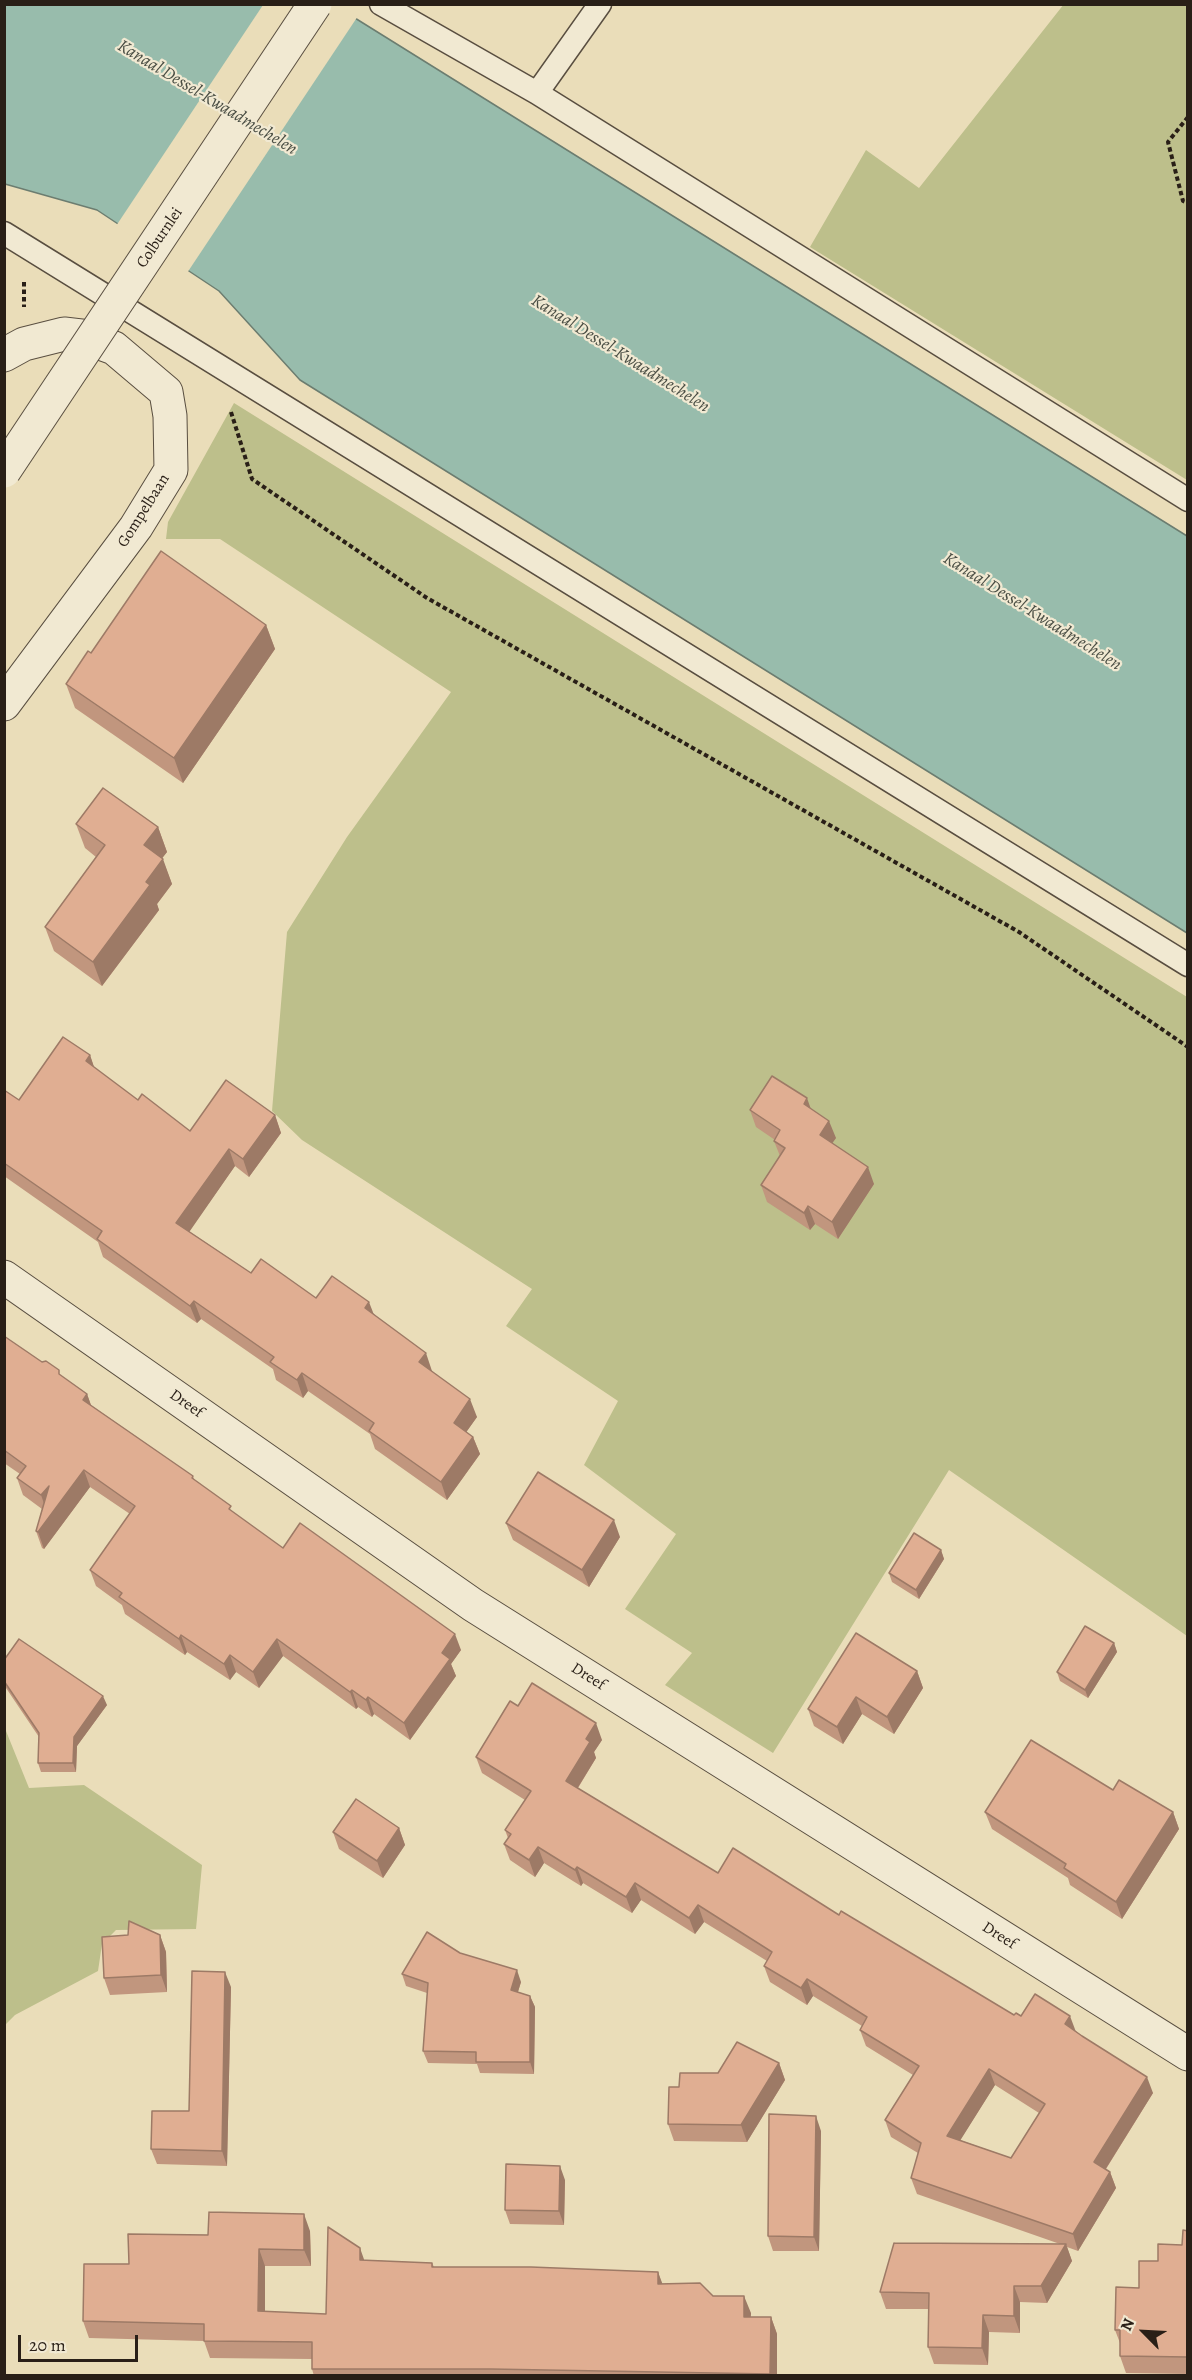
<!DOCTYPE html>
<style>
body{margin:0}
#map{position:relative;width:1192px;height:2380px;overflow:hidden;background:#eaddb9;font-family:Alegreya,serif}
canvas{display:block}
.frame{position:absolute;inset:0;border:6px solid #291f17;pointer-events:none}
.north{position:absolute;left:1114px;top:2302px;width:60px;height:60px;-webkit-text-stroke:4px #f1e9d2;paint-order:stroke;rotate:294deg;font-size:16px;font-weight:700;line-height:24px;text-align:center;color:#291f17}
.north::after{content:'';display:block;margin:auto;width:21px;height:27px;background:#291f17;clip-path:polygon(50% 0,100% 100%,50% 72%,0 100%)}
.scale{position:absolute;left:18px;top:2335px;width:120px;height:27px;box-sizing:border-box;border:3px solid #291f17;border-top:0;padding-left:8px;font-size:18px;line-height:21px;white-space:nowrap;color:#291f17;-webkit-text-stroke:4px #f1e9d2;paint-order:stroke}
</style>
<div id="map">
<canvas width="1192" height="2380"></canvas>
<div class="frame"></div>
<div class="north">N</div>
<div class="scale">20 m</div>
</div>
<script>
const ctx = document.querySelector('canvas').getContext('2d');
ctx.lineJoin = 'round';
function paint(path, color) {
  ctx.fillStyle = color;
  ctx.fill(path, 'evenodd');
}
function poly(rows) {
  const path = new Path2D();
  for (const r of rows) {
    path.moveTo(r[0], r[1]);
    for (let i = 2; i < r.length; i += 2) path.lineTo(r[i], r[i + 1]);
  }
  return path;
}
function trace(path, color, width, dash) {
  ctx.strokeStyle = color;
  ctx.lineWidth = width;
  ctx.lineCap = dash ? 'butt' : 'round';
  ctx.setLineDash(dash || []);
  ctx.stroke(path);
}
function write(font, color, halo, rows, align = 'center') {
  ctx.font = font + ' Alegreya,serif';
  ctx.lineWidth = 4.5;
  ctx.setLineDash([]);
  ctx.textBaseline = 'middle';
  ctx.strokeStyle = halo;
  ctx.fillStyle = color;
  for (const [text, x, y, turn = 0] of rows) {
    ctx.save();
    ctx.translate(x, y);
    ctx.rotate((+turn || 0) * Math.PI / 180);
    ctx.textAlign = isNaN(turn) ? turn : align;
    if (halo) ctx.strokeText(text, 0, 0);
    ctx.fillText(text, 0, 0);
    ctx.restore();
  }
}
paint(poly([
 [1064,4,1187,5,1187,480,810,247,866,150,919,188],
 [234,403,1187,997,1187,1636,949,1470,773,1753,665,1685,692,1653,625,1609,676,1534,584,1465,618,1401,506,1326,532,1289,302,1140,272,1111,287,932,347,837,451,692,220,539,166,539,168,522],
 [4,1726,29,1788,84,1785,202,1865,196,1929,116,1930,102,1944,98,1971,15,2015,5,2025]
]), '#bdbf8b');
const water = poly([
 [4,5,334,5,1187,536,1187,933,300,380,219,291,97,210,5,184,4,5]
]);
paint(water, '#98bcac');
trace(water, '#6c7d70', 1.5);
paint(poly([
 [340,4,358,16,187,273,116,226,263,5]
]), '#eaddb9');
const service = poly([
 [381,4,537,93,1188,500],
 [537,93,600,4],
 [4,233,1188,965]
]);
const minor = poly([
 [4,355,24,344,64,334,81,336,114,348,166,392,170,416,171,470,136,527,4,704],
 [4,1277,473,1605,1188,2054]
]);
trace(service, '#594e40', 25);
trace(minor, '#594e40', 35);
trace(poly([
 [1188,117,1168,142,1183,201,1188,203],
 [24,282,24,307],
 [231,412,252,479,427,598,1019,932,1188,1047]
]), '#291f17', 4, [4.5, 3]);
trace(service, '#f1e9d2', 22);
trace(minor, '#f1e9d2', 33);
const tertiaryBridge = poly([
 [4,471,315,4]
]);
trace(tertiaryBridge, '#594e40', 35, []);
trace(tertiaryBridge, '#f1e9d2', 33);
paint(poly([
 [266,625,275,649,183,783,75,708,66,684,91,653],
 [76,824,158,827,167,852,162,858,172,884,157,904,159,910,102,986,54,951,45,927,96,857,85,848],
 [90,1055,94,1067,138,1100,190,1131,275,1115,281,1133,249,1177,235,1166,189,1231,251,1273,316,1298,374,1314,432,1371,477,1417,466,1432,473,1437,480,1454,447,1500,375,1449,370,1434,308,1391,303,1398,276,1380,273,1369,201,1319,197,1323,103,1257,98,1242,4,1176,4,1090,19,1100],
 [811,1109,836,1138,832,1143,874,1184,838,1239,815,1224,810,1230,767,1202,761,1185,780,1156,774,1141,775,1140,756,1127,750,1110],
 [4,1336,87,1394,91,1405,193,1476,194,1479,233,1512,283,1548,461,1650,451,1664,456,1676,410,1740,374,1714,372,1717,358,1707,356,1709,283,1656,259,1688,236,1672,230,1680,187,1652,185,1655,125,1614,122,1605,96,1586,90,1570,130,1514,90,1487,44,1549,42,1548,36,1531,42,1509,23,1495,17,1478,20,1474,4,1463],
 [506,1523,620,1537,589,1587,513,1540],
 [941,1550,944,1559,919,1599,892,1582,889,1573],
 [1114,1643,1117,1652,1088,1698,1060,1681,1057,1672],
 [4,1660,107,1705,77,1746,76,1772,41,1772,38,1763,39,1737,4,1685],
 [917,1671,923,1688,894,1734,862,1714,843,1744,814,1726,808,1709],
 [518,1706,602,1740,594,1752,596,1758,578,1788,718,1873,839,1915,1014,2015,1021,2016,1076,2031,1153,2093,1106,2169,1110,2172,1116,2188,1078,2251,1067,2247,1072,2261,1047,2303,1020,2302,1020,2333,989,2332,988,2365,934,2364,928,2347,929,2309,886,2309,880,2292,1060,2244,917,2194,911,2178,918,2153,891,2137,885,2120,913,2075,866,2046,860,2030,862,2026,813,1996,807,2005,770,1982,764,1966,767,1961,704,1922,695,1934,641,1900,632,1913,583,1883,581,1886,544,1863,535,1877,510,1860,504,1844,508,1838,505,1830,525,1800,482,1773,476,1757],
 [995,2085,1039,2113,1011,2158,960,2140],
 [1113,1790,1173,1812,1179,1829,1122,1919,1070,1885,1068,1878,992,1829,985,1812],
 [399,1828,405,1845,383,1878,339,1849,333,1832],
 [160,1935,166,1952,167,1992,110,1995,104,1978],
 [402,1974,521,1982,518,1992,530,1996,535,2007,534,2074,480,2073,477,2064,428,2063,423,2051,427,1993,406,1986],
 [231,1987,227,2166,157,2164,151,2149,189,2111],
 [779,2063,785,2080,747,2142,674,2141,668,2124,679,2087,718,2073],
 [821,2131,819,2251,773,2251,768,2236],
 [565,2180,564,2225,510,2224,505,2210],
 [310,2231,311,2266,265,2266,265,2312,326,2314,364,2260,432,2263,434,2267,658,2272,662,2284,713,2296,751,2313,750,2317,771,2317,777,2334,777,2376,314,2376,312,2369,312,2359,210,2358,204,2341,89,2338,83,2321,129,2264,208,2235],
 [1188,2231,1188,2374,1126,2373,1120,2356,1120,2343,1115,2330,1139,2288,1158,2261,1182,2245]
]), '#c1967e');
paint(poly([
 [266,625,275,649,183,783,174,758],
 [158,827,167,852,153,870,144,845],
 [163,859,172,884,157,904,159,910,102,986,93,962,146,882],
 [90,1055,96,1073,86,1061],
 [807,1098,813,1115,804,1104],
 [275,1115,281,1133,249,1177,243,1159],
 [829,1121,836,1138,826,1152,820,1135],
 [229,1149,235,1166,183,1241,176,1223],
 [868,1167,874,1184,838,1239,832,1222],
 [808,1206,815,1224,810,1230,804,1213],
 [194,1301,201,1319,197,1323,190,1306],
 [369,1302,376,1320,365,1308],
 [426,1353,432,1371,426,1380,419,1362],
 [302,1373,308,1391,303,1398,297,1380],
 [87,1394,93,1411,83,1400],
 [470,1399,477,1417,460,1441,454,1423],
 [473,1437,480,1454,447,1500,441,1482],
 [84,1470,90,1487,44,1549,38,1532],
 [49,1486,47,1512,41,1495],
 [614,1520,620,1537,589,1587,582,1570],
 [941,1550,944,1559,919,1599,916,1590],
 [455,1634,461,1650,451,1664,456,1676,410,1740,404,1723,442,1653],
 [181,1635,187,1652,185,1655,179,1639],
 [277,1639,283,1656,259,1688,253,1672],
 [1114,1643,1117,1652,1088,1698,1085,1690],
 [230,1655,236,1672,230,1680,224,1664],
 [917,1671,923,1688,894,1734,887,1717],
 [352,1690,358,1707,356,1709,350,1692],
 [103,1696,107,1705,77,1746,76,1772,73,1763,74,1737],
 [368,1697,374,1714,372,1717,366,1700],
 [856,1697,862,1714,843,1744,837,1727],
 [596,1723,602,1740,594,1752,596,1758,572,1797,566,1781,586,1739],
 [1173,1812,1179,1829,1122,1919,1116,1902],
 [399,1828,405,1845,383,1878,377,1861],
 [538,1847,544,1863,535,1877,529,1860],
 [577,1867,583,1883,581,1886,575,1870],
 [635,1883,641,1900,632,1913,626,1897],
 [698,1905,704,1922,695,1934,689,1918],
 [160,1935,166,1952,167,1992,161,1975],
 [517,1970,521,1982,515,2001,511,1990],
 [225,1972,231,1987,227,2166,222,2151],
 [807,1979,813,1996,807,2005,801,1988],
 [530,1996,535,2007,534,2074,530,2062],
 [1070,2016,1076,2032,1065,2024],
 [779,2063,785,2080,747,2142,741,2125],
 [989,2069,995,2085,953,2152,947,2136],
 [1147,2077,1153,2093,1100,2178,1094,2162],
 [816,2116,821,2131,819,2251,814,2237],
 [560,2166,565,2180,564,2225,559,2211],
 [1110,2172,1116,2188,1078,2251,1073,2234],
 [304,2214,310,2231,311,2266,304,2250],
 [1066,2244,1072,2261,1047,2303,1041,2286],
 [360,2248,366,2265,360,2260],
 [259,2249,265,2266,265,2328,258,2311],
 [658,2272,664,2288,658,2284],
 [1014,2286,1020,2302,1020,2333,1014,2316],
 [744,2296,751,2313,750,2334,744,2317],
 [983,2315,989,2332,988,2365,982,2348],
 [771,2317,777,2334,777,2376,771,2376,770,2374]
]), '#9d7a66');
const building = poly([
 [161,551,266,625,174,758,66,684,88,651,91,653,161,551],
 [103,788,158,827,144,845,163,859,146,882,150,885,93,962,45,927,105,845,76,824,103,788],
 [63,1037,90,1055,86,1061,138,1100,142,1094,190,1131,226,1080,275,1115,243,1159,229,1149,176,1223,251,1273,261,1259,316,1298,332,1276,369,1302,365,1308,426,1353,419,1362,470,1399,454,1423,473,1437,441,1482,369,1431,374,1423,302,1373,297,1380,270,1362,274,1357,194,1301,190,1306,97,1239,102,1231,4,1163,4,1090,19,1100,63,1037],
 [772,1076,807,1098,804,1104,829,1121,820,1135,868,1167,832,1222,808,1206,804,1213,761,1185,785,1148,774,1141,780,1130,750,1110,772,1076],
 [4,1336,42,1362,46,1361,59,1370,59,1374,87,1394,83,1400,193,1476,192,1478,231,1506,229,1509,283,1548,300,1523,455,1634,442,1653,450,1659,404,1723,368,1697,366,1700,352,1690,350,1692,277,1639,253,1672,230,1655,224,1664,181,1635,179,1639,119,1597,122,1593,90,1570,135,1506,84,1470,38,1532,36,1531,49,1486,41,1495,17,1478,26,1466,4,1450,4,1336],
 [538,1472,614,1520,582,1570,506,1523,538,1472],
 [914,1533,941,1550,916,1590,889,1573,914,1533],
 [1085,1626,1114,1643,1085,1690,1057,1672,1085,1626],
 [856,1633,917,1671,887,1717,856,1697,837,1727,808,1709,856,1633],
 [19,1639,103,1696,74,1737,73,1763,38,1763,39,1733,4,1681,4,1660,19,1639],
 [532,1683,596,1723,586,1739,590,1742,566,1781,718,1873,733,1848,839,1915,841,1911,1014,2015,1016,2013,1021,2016,1035,1994,1070,2016,1065,2024,1082,2036,1147,2077,1094,2162,1110,2172,1073,2234,911,2178,921,2143,885,2120,919,2066,860,2030,867,2017,807,1979,801,1988,764,1966,772,1952,698,1905,689,1918,635,1883,626,1897,577,1867,575,1870,538,1847,529,1860,504,1844,511,1834,505,1830,531,1791,476,1757,510,1701,518,1706,532,1683],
 [989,2069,1045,2104,1011,2158,947,2136,989,2069],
 [1031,1740,1113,1790,1119,1780,1173,1812,1116,1902,1064,1868,1066,1864,985,1812,1031,1740],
 [356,1799,399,1828,377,1861,333,1832,356,1799],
 [129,1921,160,1935,161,1975,104,1978,102,1937,128,1935,129,1921],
 [427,1932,460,1953,517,1970,511,1990,530,1996,530,2062,476,2062,476,2052,423,2051,428,1983,402,1974,427,1932],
 [192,1971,225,1972,222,2151,151,2149,152,2111,189,2111,192,1971],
 [737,2042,779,2063,741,2125,668,2124,669,2087,679,2087,680,2073,718,2073,737,2042],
 [769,2114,816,2116,814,2237,768,2236,769,2114],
 [506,2164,560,2166,559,2211,505,2210,506,2164],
 [209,2212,304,2214,304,2250,259,2249,258,2311,326,2314,328,2227,360,2248,360,2260,432,2263,432,2267,531,2267,658,2272,658,2284,700,2283,713,2296,744,2296,744,2317,771,2317,770,2374,491,2369,312,2369,312,2342,204,2341,204,2324,83,2321,84,2264,129,2264,128,2234,208,2235,209,2212],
 [1183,2230,1188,2231,1188,2357,1120,2356,1120,2330,1115,2330,1116,2287,1139,2288,1139,2261,1158,2261,1158,2244,1182,2245,1183,2230],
 [894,2243,1066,2244,1041,2286,1014,2286,1014,2316,983,2315,982,2348,928,2347,929,2293,880,2292,894,2243]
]);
paint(building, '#e0ae92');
trace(building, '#9d7a66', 1.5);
write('16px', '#291f17', '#f1e9d2', [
 ["Colburnlei",160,238,-56],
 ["Gompelbaan",144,511,-58],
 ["Dreef",186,1404,35],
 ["Dreef",588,1677,32],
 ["Dreef",999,1936,32]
]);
write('italic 18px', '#4a4e44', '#f1e9d2', [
 ["Kanaal Dessel-Kwaadmechelen",207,98,31],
 ["Kanaal Dessel-Kwaadmechelen",620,354,32],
 ["Kanaal Dessel-Kwaadmechelen",1032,612,32]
]);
</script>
